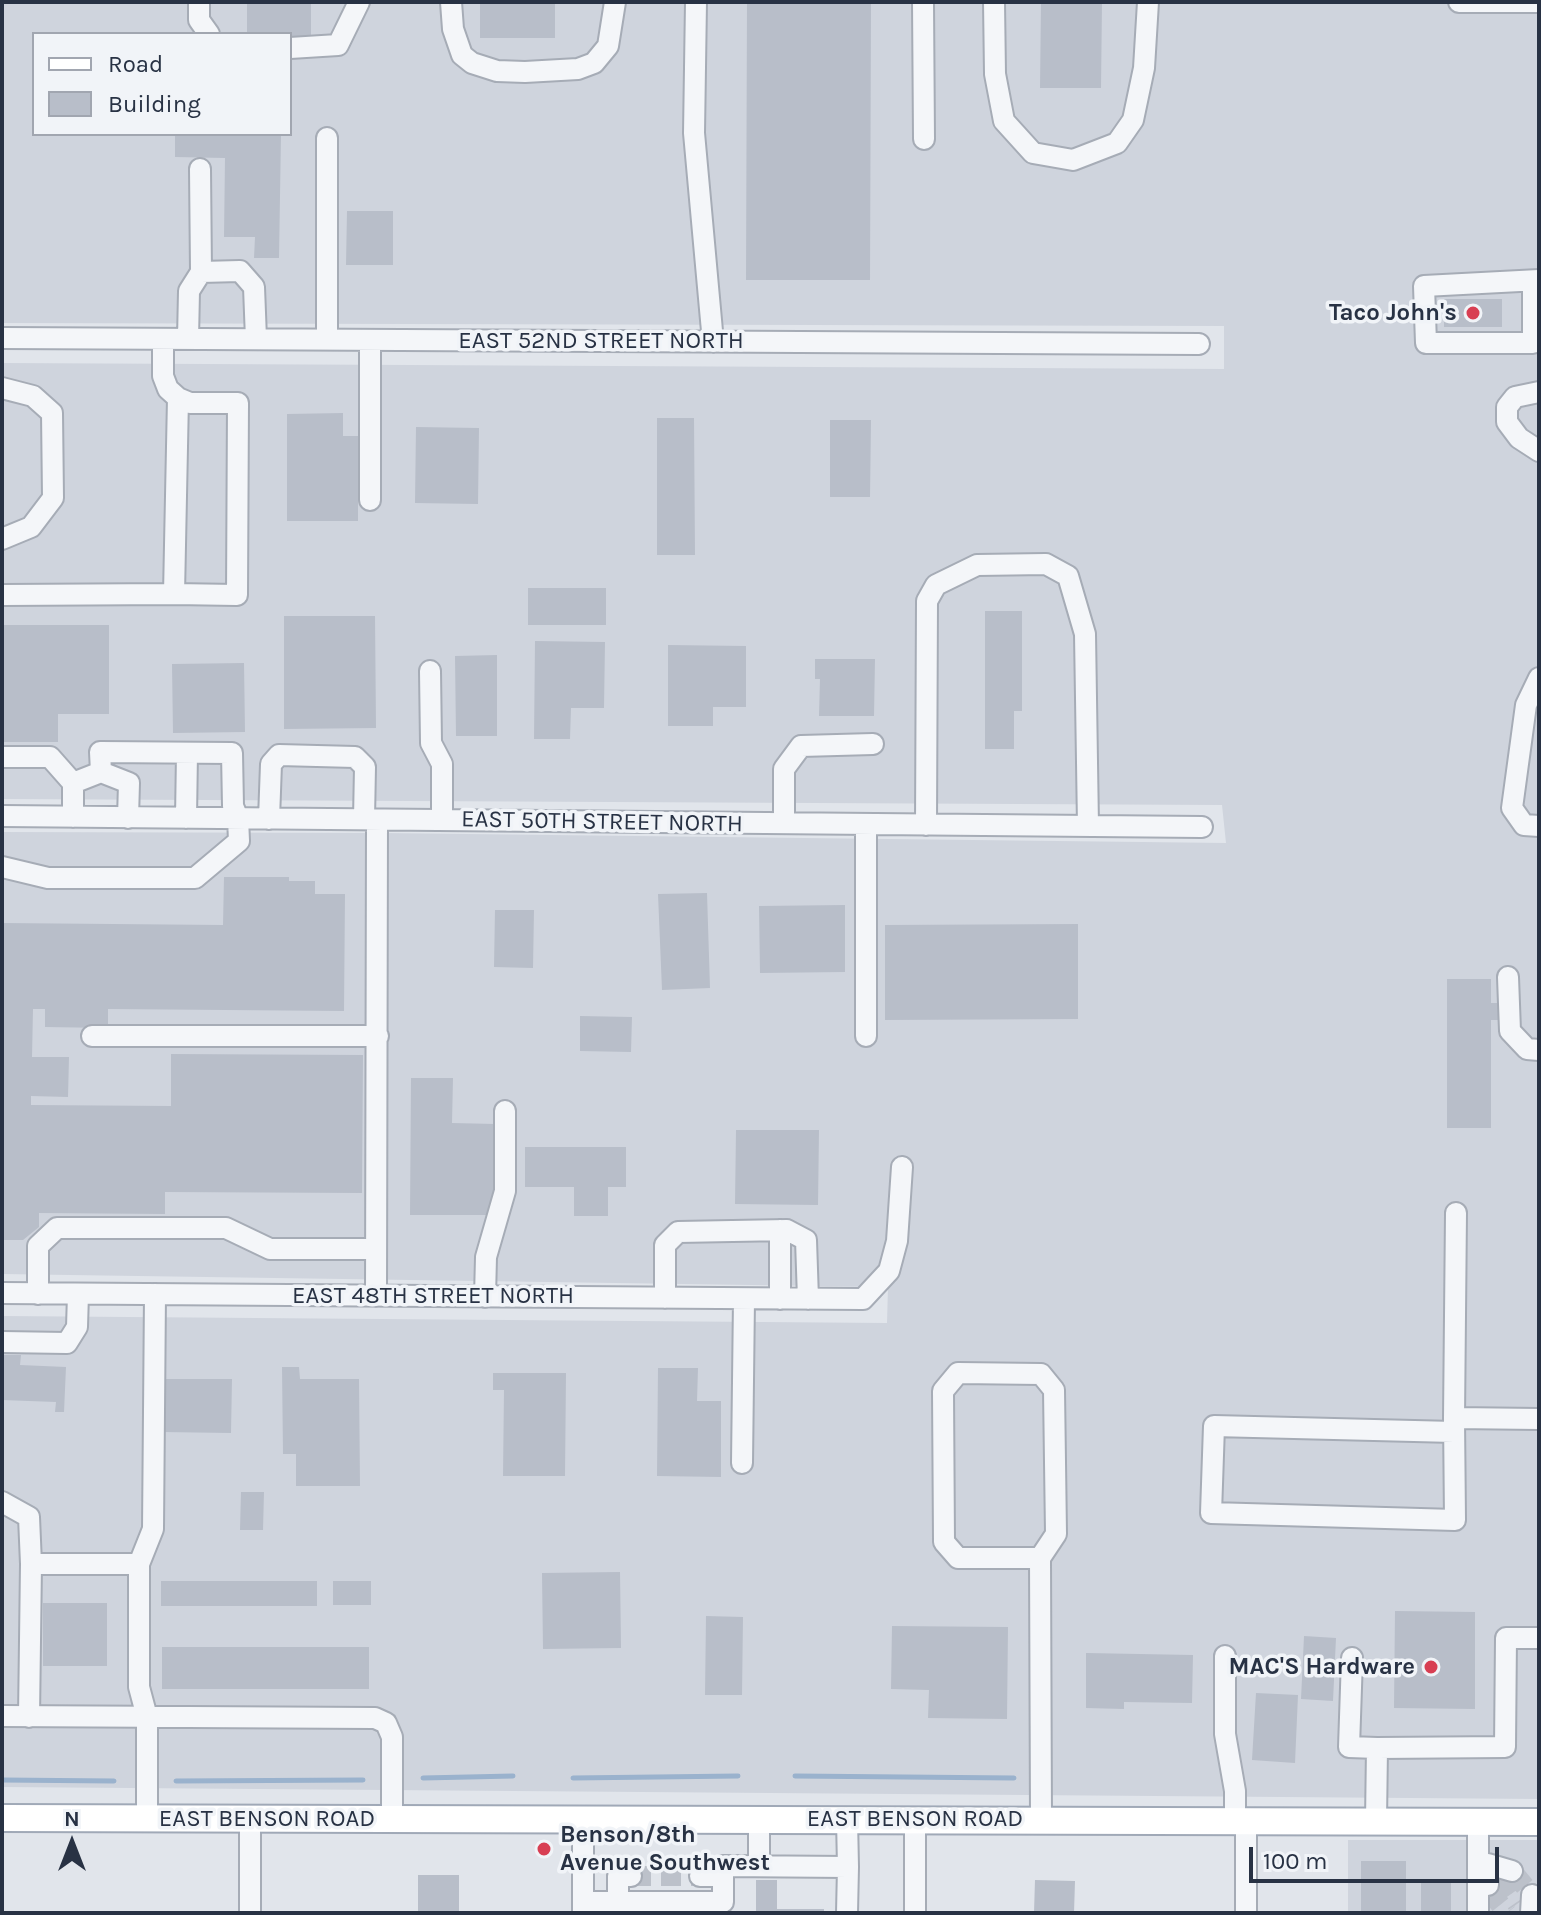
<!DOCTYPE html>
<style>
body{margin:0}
#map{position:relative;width:1541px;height:1915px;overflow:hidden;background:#e1e5eb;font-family:Karla,sans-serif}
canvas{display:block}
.frame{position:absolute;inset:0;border:4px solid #283244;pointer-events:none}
.legend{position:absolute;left:32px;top:32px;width:260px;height:104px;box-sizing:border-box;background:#f1f4f8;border:2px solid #a1a6b0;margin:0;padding:10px 14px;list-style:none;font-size:24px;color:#283244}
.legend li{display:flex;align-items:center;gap:16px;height:40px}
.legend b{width:40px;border:2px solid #a1a6b0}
.north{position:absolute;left:32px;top:1803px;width:80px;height:80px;-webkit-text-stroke:6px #f1f4f8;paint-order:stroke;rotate:0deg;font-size:22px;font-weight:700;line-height:32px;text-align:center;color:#283244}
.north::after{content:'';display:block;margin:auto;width:28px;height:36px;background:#283244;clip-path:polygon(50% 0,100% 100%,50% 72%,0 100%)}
.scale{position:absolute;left:1249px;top:1847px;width:250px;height:36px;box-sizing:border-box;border:4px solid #283244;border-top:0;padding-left:10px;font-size:24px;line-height:28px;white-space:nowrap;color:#283244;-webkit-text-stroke:6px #f1f4f8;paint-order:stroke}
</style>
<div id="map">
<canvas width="1541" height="1915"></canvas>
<div class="frame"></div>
<ul class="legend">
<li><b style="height:10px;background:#fff"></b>Road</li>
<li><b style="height:22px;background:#b8bec9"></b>Building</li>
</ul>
<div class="north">N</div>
<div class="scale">100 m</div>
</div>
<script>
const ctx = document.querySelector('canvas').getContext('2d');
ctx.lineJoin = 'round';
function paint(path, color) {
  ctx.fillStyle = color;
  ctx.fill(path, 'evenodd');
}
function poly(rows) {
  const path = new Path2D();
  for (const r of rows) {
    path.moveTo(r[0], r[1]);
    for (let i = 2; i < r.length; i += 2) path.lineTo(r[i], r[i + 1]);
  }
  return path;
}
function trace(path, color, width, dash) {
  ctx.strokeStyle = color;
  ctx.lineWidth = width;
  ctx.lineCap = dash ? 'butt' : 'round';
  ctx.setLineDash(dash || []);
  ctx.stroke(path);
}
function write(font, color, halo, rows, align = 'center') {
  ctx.font = font + ' Karla,sans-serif';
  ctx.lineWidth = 7;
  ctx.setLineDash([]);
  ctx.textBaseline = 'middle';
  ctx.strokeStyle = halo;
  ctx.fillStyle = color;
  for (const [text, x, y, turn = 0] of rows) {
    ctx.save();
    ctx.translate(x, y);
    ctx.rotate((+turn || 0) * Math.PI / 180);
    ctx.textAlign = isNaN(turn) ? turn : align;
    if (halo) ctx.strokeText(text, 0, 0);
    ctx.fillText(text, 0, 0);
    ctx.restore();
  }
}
paint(poly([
 [2,2,1539,2,1539,1799,2,1787,2,1316,887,1323,888,1287,2,1274,2,832,382,833,1226,843,1222,805,2,799,2,363,1224,369,1224,326,2,323],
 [34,34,290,34,290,134,34,134],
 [1348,1840,1539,1840,1539,1913,1348,1913]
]), '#cfd4dd');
trace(poly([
 [795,1776,1014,1778],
 [423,1778,513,1776],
 [573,1778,738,1776],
 [2,1780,114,1781],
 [176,1781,363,1780]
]), '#9ab2cd', 5);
paint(poly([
 [247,2,311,2,311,40,290,40,290,34,247,34],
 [480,2,555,2,555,38,480,38],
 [747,2,871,2,870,280,746,280],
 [1041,2,1102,2,1101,88,1040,88],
 [175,134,281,134,279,258,254,258,255,237,224,237,225,158,175,157],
 [347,211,393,211,393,265,346,265],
 [1444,299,1502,299,1502,327,1444,327],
 [343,413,343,436,358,436,358,521,287,521,287,414],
 [657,418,694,418,695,555,657,555],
 [830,420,871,420,870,497,830,497],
 [416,427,479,428,478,504,415,503],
 [528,588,606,588,606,625,528,625],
 [985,611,1022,611,1022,711,1014,711,1014,749,985,749],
 [284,616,375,616,376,728,284,729],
 [2,625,109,625,109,714,58,714,58,742,2,742],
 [535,641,605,642,604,708,571,708,570,739,534,739],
 [668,645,746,646,746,707,713,707,713,726,668,726],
 [497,655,497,736,456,736,455,656],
 [815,659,875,659,874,716,819,716,820,679,815,679],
 [244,663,245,732,173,733,172,664],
 [224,877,289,877,289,881,315,881,315,894,345,894,344,1011,108,1009,108,1028,45,1027,45,1009,33,1009,32,1057,69,1057,68,1097,31,1096,31,1105,171,1106,171,1054,363,1055,362,1193,165,1192,165,1214,39,1213,39,1227,23,1240,2,1240,2,923,223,925],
 [707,893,710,988,662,990,658,894],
 [845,905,845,972,760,973,759,906],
 [495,910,534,910,533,968,494,967],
 [1078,924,1078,1019,885,1020,885,925],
 [1447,979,1491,979,1491,1003,1500,1003,1500,1020,1491,1020,1491,1128,1447,1128],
 [580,1016,632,1017,631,1052,580,1051],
 [411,1078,453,1078,452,1123,495,1124,494,1215,410,1215],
 [736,1130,819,1130,818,1205,735,1204],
 [525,1147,626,1147,626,1187,608,1187,608,1216,574,1216,574,1187,525,1187],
 [2,1355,21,1355,20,1365,66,1367,64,1412,55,1412,56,1402,2,1400],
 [282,1367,299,1367,300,1379,359,1379,360,1486,296,1486,296,1454,283,1454],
 [658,1368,698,1368,697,1401,721,1401,721,1477,657,1476],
 [493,1373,566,1373,565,1476,503,1476,504,1390,493,1390],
 [163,1379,232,1379,231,1433,162,1432],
 [241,1492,264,1492,263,1530,240,1530],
 [620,1572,621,1648,543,1649,542,1573],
 [161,1581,317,1581,317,1606,161,1606],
 [333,1581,371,1581,371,1605,333,1605],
 [43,1603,107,1603,107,1666,43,1666],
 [1395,1611,1475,1612,1475,1709,1394,1708],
 [706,1616,743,1617,742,1695,705,1695],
 [892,1626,1008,1627,1007,1719,928,1718,929,1690,891,1689],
 [1304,1636,1336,1638,1333,1701,1301,1699],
 [162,1647,369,1647,369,1689,162,1689],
 [1086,1653,1193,1655,1192,1703,1124,1702,1124,1709,1086,1708],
 [1256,1693,1298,1695,1295,1763,1252,1760],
 [1361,1861,1406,1861,1406,1913,1361,1913],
 [418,1875,459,1875,459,1913,418,1913],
 [756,1880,777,1880,777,1909,824,1909,824,1913,756,1913],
 [1035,1880,1075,1881,1074,1913,1034,1913],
 [1421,1882,1451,1882,1451,1913,1421,1913]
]), '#b8bec9');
trace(poly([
 [1512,1871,1532,1895],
 [631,1876,700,1876],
 [1499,1878,1517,1904],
 [1488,1889,1507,1913]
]), '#bcc1ca', 20, [20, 10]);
const minor = poly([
 [199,2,199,20,209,34],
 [451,2,453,29,462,55,472,63,497,71,525,72,578,69,594,63,608,46,615,2],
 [696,2,694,133,713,342],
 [923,2,924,139],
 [994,2,995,74,1004,121,1033,153,1073,160,1117,143,1133,120,1144,68,1148,2],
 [1459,2,1539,2],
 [290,48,338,45,359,2],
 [327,138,327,339],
 [200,169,201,272],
 [1533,281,1533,343,1426,343,1424,286,1539,280],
 [2,338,1199,344],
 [163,339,163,376,168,389,178,398,190,403,238,403,237,595,174,594,178,398],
 [188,339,189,291,201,272,240,271,254,287,256,339],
 [2,388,33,396,52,413,53,498,31,527,2,539],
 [1539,392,1515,397,1507,407,1507,422,1519,438,1539,451],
 [370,500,370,340],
 [2,595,174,594],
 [430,671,431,743,442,764,442,820],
 [1539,678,1526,705,1512,808,1524,825,1539,826],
 [2,757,50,757,73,783],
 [2,816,1202,827],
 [73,817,73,783,101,772,129,783,128,818],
 [186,818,187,753],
 [269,819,271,764,279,755,355,757,365,767,364,819],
 [784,823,784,769,801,746,873,744],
 [926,825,927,601,936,585,977,565,1046,564,1068,576,1085,634,1088,826],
 [2,867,48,878,195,878,239,841,238,818,233,806,232,753,100,752,101,772],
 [1508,977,1510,1031,1527,1049,1539,1050],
 [92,1036,378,1036],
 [866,1036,866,824],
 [1456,1213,1454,1418,1539,1419],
 [780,1230,780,1299],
 [2,1293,863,1299,889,1271,897,1241,902,1167],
 [38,1294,38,1246,57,1228,226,1228,270,1249,376,1249],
 [376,1296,377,820],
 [485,1297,486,1257,505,1191,505,1111],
 [665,1298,665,1245,678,1232,787,1230,806,1240,808,1299],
 [2,1342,67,1343,77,1327,78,1294],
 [1454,1418,1455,1520,1211,1513,1214,1426,1454,1432],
 [742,1463,744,1299],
 [2,1502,29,1517,31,1564],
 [1040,1558,958,1558,944,1542,943,1391,958,1373,1041,1374,1054,1390,1056,1534,1040,1558,1041,1820],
 [139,1564,153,1529,155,1294],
 [1225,1656,1225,1734,1235,1791,1235,1820],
 [1352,1658,1349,1747,1377,1748],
 [2,1716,375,1718,386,1723,392,1737,392,1819],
 [29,1717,31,1564,139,1564,139,1687,147,1717,147,1819],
 [250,1819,250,1913],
 [759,1819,759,1866],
 [847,1819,848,1867],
 [1246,1820,1246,1913],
 [1376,1821,1377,1748,1505,1747,1506,1638,1539,1638],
 [700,1876,723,1876],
 [1488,1885,1488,1864,1512,1871],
 [583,1902,723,1902,723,1866,848,1867,847,1913],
 [618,1902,618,1876,631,1876],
 [583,1913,583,1819],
 [915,1913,915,1819],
 [1478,1913,1478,1822],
 [1531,1913,1532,1895]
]);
const major = poly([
 [2,1818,1539,1822]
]);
trace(minor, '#a6acb6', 24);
trace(major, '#a0a9b7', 30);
trace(minor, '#f4f6f9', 20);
trace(major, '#fff', 26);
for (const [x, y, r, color] of [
 [1473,313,8,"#d83f53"],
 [1431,1667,8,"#d83f53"],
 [544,1849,8,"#d83f53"]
]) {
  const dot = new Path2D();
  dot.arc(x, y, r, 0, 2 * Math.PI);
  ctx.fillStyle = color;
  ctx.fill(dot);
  trace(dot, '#f1f4f8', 3);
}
write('bold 24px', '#283244', '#f1f4f8', [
 ["Taco John's",1457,313],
 ["MAC'S Hardware",1415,1667],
 ["Benson/8th",560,1835,"left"],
 ["Avenue Southwest",560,1863,"left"]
], 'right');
write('24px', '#283244', '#f1f4f8', [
 ["EAST 52ND STREET NORTH",601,341],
 ["EAST 50TH STREET NORTH",602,822,1],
 ["EAST 48TH STREET NORTH",433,1296],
 ["EAST BENSON ROAD",267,1819],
 ["EAST BENSON ROAD",915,1819]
]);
</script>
